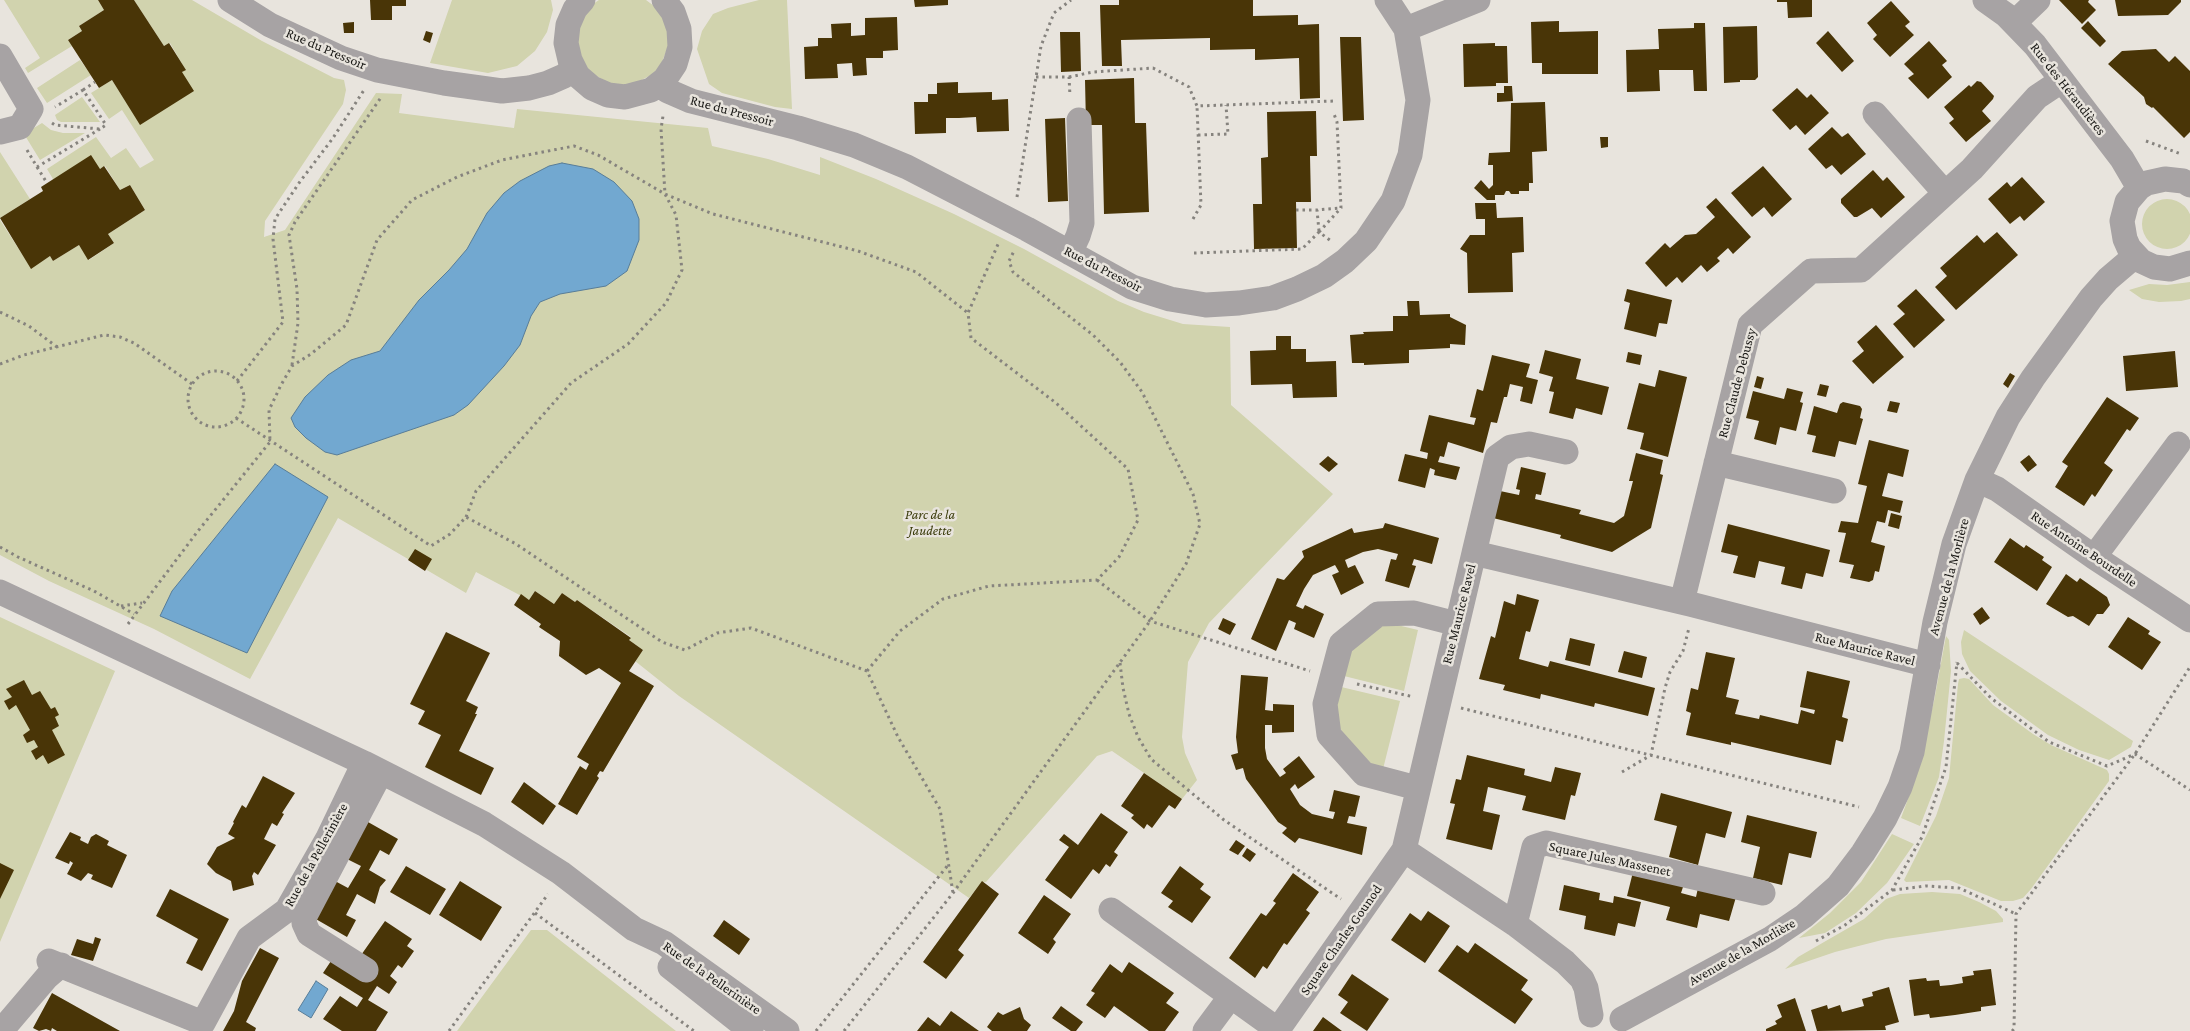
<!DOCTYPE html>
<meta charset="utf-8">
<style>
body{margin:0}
canvas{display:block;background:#e8e4dd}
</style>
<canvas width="2190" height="1031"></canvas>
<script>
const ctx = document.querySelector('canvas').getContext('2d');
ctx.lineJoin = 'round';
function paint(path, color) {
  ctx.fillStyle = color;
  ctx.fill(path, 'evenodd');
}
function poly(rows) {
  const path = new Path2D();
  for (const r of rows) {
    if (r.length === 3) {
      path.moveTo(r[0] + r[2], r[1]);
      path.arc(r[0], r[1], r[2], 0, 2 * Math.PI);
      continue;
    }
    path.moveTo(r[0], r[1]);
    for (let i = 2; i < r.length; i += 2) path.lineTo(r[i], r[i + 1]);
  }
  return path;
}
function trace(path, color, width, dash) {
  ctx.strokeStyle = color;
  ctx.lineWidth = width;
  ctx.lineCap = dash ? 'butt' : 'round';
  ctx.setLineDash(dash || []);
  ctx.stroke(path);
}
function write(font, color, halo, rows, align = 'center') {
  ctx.font = font + ' "Crimson Pro",serif';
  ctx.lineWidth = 5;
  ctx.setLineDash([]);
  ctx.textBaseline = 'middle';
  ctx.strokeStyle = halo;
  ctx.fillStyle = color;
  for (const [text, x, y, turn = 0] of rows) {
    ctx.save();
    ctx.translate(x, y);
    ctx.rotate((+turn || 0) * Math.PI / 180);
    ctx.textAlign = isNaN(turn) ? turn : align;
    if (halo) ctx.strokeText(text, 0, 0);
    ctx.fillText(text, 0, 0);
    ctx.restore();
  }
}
paint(poly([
 [4,0,98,0,104,10,79,26,82,31,68,40,72,46,28,73,25,68,40,58],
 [134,0,192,0,262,41,334,78,344,80,346,90,343,104,265,221,264,237,285,230,376,93,402,94,399,113,514,128,517,109,708,128,712,146,768,159,820,175,820,157,876,179,954,214,1024,249,1118,301,1144,312,1183,324,1230,327,1231,405,1333,494,1209,623,1188,662,1182,737,1185,753,1197,780,1182,799,1112,751,1097,756,986,882,982,882,969,898,679,696,635,661,643,650,629,640,631,637,577,600,575,602,562,593,554,604,535,591,529,600,476,572,466,593,338,518,250,679,154,629,49,581,0,555,0,220,31,268,50,256,53,261,79,245,89,260,114,243,108,234,145,210,130,185,120,190,105,166,100,169,53,179,47,169,96,137,111,158,126,148,140,168,154,160,122,110,109,119,91,93,112,80,140,124,185,69,170,43,164,46],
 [452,0,551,0,553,10,547,32,535,51,517,66,488,73,430,63],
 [599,0,646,0,658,9,666,19,669,44,660,67,651,75,632,85,613,85,591,73,580,58,576,40,578,25,593,4],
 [759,0,787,0,792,109,775,107,722,93,709,84,697,49,702,31,713,14,728,8],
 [80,60,91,75,47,103,37,88],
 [82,97,100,122,61,122,57,120,55,115],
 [42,123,51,130,63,133,85,133,40,160,24,134],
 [0,152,30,199,0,218],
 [2167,224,25],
 [2190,282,2190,299,2181,301,2159,302,2142,299,2129,290,2149,284,2167,285],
 [0,617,115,671,0,942],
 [1393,624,1418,630,1404,691,1340,675,1345,658,1377,625],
 [1964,630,2133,741,2131,747,2109,760,2079,750,2048,735,2001,701,1970,671,1962,654,1961,642],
 [1946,636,1949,640,1951,671,1944,741,1939,777,1920,826,1901,818,1913,785,1934,701],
 [1964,678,1969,679,1993,705,2033,734,2051,745,2107,770,2109,774,2109,781,2031,889,2023,898,2013,901,2001,901,1949,880,1906,882,1904,880,1936,816,1949,778,1958,684,1959,679],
 [1337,686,1400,701,1382,773,1365,766,1333,718],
 [1892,834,1914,844,1887,883,1856,913,1825,933,1799,938,1830,913,1861,882],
 [1932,892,1960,894,1979,902,1996,911,2003,919,2003,922,1886,939,1835,952,1785,969,1798,957,1864,919,1886,899,1900,894],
 [531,930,547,930,676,1031,457,1031]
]), '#d1d3ae');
const water = poly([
 [562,163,593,169,614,182,632,201,639,219,639,240,627,271,606,286,560,294,540,302,531,316,520,345,504,366,468,405,454,415,337,455,325,452,306,438,295,427,291,418,305,397,328,375,351,360,380,351,419,300,449,270,467,249,487,213,504,193,520,181,549,166,562,163],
 [275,464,328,497,247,653,160,616,172,591,275,464],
 [316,981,328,989,311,1018,298,1010,316,981]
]);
paint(water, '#72a8d0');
trace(water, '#587d98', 1);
paint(poly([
 [98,0,134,0,164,46,169,43,186,70,182,72,194,91,140,125,112,80,99,88,68,40,82,31,79,26,104,10],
 [370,0,406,0,406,6,392,6,392,20,371,20],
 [914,0,948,0,948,5,915,7],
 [1119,0,1253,0,1253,16,1298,15,1298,25,1319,24,1320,98,1300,99,1299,58,1255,60,1255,49,1210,50,1210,38,1121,40,1122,66,1102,66,1100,5,1119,5],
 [1777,0,1812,0,1812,17,1788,18,1787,2,1777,2],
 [2059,0,2089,0,2088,2,2096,10,2082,24],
 [2115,0,2181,0,2181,2,2168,15,2118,16],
 [1891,1,1910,22,1905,26,1914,35,1890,57,1873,39,1877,35,1867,23],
 [897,17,898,50,883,51,883,58,866,58,867,75,853,76,852,63,837,64,838,78,805,79,804,47,818,46,818,38,832,38,831,24,851,23,851,36,865,35,865,18],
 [1559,21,1559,32,1598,31,1598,74,1542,74,1542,63,1532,63,1531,22],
 [2088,21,2106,41,2100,47,2081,28],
 [354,22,354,33,344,33,343,23],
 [1694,23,1705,23,1707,91,1694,91,1693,70,1659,70,1660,91,1627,92,1626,50,1659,49,1658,29,1694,28],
 [1757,26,1758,77,1755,80,1740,80,1740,82,1724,83,1723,27],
 [426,31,433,33,430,43,423,40],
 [1828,31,1854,61,1842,72,1816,43],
 [1060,32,1080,32,1081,71,1061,72],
 [1340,37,1361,37,1364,120,1343,121],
 [1929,41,1947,61,1942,65,1952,77,1928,99,1908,78,1914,74,1904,64],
 [1495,43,1495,46,1507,46,1508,83,1496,83,1496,86,1464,87,1463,44],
 [2156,49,2169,62,2175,56,2190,71,2190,132,2184,138,2153,107,2152,108,2146,104,2144,97,2108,64,2122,51],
 [1134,78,1135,123,1146,123,1149,212,1104,214,1102,125,1086,125,1085,80],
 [1977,81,1981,82,1994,96,1993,99,1982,111,1991,121,1966,142,1949,123,1954,119,1944,107,1969,85,1971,87],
 [958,82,958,93,992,92,992,100,1008,99,1009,131,977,132,976,117,959,118,946,118,946,133,915,134,914,102,928,102,928,94,937,94,937,83],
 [1504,86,1512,86,1513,101,1497,102,1497,93,1504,93],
 [1797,88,1807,98,1811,94,1829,113,1805,135,1796,125,1790,130,1772,110],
 [1545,102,1547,151,1532,152,1533,183,1529,183,1529,191,1519,191,1519,194,1511,194,1509,191,1506,191,1504,195,1495,195,1495,200,1487,200,1474,188,1481,180,1489,189,1493,185,1493,165,1488,165,1489,153,1510,152,1511,103],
 [1316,111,1317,156,1310,156,1311,202,1296,202,1297,248,1254,249,1253,204,1262,204,1261,158,1268,157,1267,112],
 [1065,118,1068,201,1048,202,1045,119],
 [1832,127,1842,137,1848,133,1866,154,1841,175,1832,165,1826,169,1808,149],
 [1600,137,1608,137,1608,147,1601,148],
 [91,155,100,169,104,166,120,190,130,185,145,210,108,234,114,243,88,260,79,245,53,261,50,256,31,269,0,218,43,191,41,187],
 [1763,166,1792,199,1772,217,1764,207,1752,217,1731,193],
 [1873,170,1883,181,1887,177,1905,197,1881,218,1872,208,1857,217,1854,217,1841,203,1841,199],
 [2022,177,2045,202,2024,221,2020,216,2010,224,1988,199,2007,182,2011,187],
 [1716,198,1751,237,1733,254,1728,248,1717,258,1720,261,1707,272,1701,265,1682,283,1677,277,1666,287,1645,263,1665,243,1670,248,1685,235,1696,234,1715,217,1706,207],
 [1475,203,1496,203,1497,218,1523,217,1524,252,1512,253,1513,292,1468,293,1467,253,1460,249,1470,235,1485,235,1485,219,1476,219],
 [1997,232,2018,255,1956,310,1935,287,1947,276,1940,268,1977,235,1984,243],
 [1627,289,1672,300,1667,324,1659,323,1656,337,1624,329,1630,303,1624,301],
 [1916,289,1945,320,1914,348,1893,324,1905,314,1897,306],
 [1407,301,1419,301,1420,315,1450,314,1450,317,1466,325,1465,345,1450,344,1450,348,1409,350,1409,363,1364,365,1364,363,1352,363,1350,335,1364,334,1363,332,1393,331,1393,316,1408,316],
 [1876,325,1904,357,1873,384,1852,361,1864,351,1857,342],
 [1276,336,1291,336,1291,349,1306,349,1306,362,1336,361,1337,397,1293,398,1292,384,1251,385,1250,351,1276,350],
 [1545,350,1581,359,1576,379,1609,387,1602,415,1576,408,1573,419,1549,413,1554,392,1549,391,1553,377,1539,373],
 [2175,351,2178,387,2126,391,2123,356],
 [1628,352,1642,355,1640,365,1626,362],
 [1492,355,1530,364,1526,377,1538,380,1532,404,1520,401,1523,387,1510,384,1507,397,1504,397,1497,423,1491,422,1483,453,1448,442,1444,457,1440,456,1438,462,1460,467,1456,480,1434,475,1435,470,1430,468,1425,488,1398,481,1405,454,1427,459,1428,453,1420,451,1429,415,1474,425,1476,418,1470,417,1477,389,1483,391],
 [1659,370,1687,377,1668,457,1640,449,1644,433,1627,429,1639,383,1655,387],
 [2010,373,2015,376,2008,388,2003,384],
 [1757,376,1764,378,1761,389,1754,387],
 [1820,384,1829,386,1826,397,1817,395],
 [1787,388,1803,392,1800,402,1803,403,1796,431,1780,427,1776,445,1754,439,1759,421,1746,418,1753,391,1784,399],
 [2107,397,2139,418,2130,431,2127,429,2104,463,2113,470,2095,497,2092,494,2084,506,2055,487,2068,466,2062,462],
 [1890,401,1900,403,1897,413,1887,411],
 [1843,402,1860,406,1862,409,1860,418,1863,419,1856,445,1839,441,1835,457,1812,452,1816,436,1807,434,1814,406,1837,413,1840,404],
 [1869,440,1909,450,1903,477,1888,473,1882,496,1903,501,1900,513,1888,510,1885,523,1877,521,1871,542,1885,546,1879,572,1875,571,1873,580,1869,582,1850,578,1854,565,1839,562,1846,533,1838,532,1841,521,1858,523,1867,486,1858,484],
 [1636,453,1663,460,1660,474,1663,475,1651,528,1612,552,1560,538,1561,535,1493,518,1500,491,1519,495,1520,490,1516,489,1521,467,1546,473,1541,495,1536,494,1535,499,1581,510,1579,514,1614,523,1624,516,1633,481,1629,481],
 [2029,455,2037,465,2028,472,2020,462],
 [1328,456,1338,464,1329,472,1319,464],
 [1891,513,1902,516,1899,529,1888,526],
 [1385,523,1439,538,1432,564,1414,559,1412,565,1416,566,1409,588,1385,581,1391,559,1396,560,1398,554,1378,549,1363,552,1345,560,1348,568,1355,565,1364,583,1341,595,1332,575,1339,572,1335,565,1313,575,1304,589,1296,606,1303,609,1305,605,1324,614,1314,638,1294,629,1296,623,1289,620,1276,651,1251,639,1277,578,1284,580,1304,557,1302,551,1352,528,1354,533,1383,528],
 [1728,524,1830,550,1823,577,1806,573,1802,589,1781,584,1785,567,1759,561,1755,578,1733,573,1738,556,1721,552],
 [2010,538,2024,548,2026,545,2044,557,2042,560,2052,567,2037,591,1994,562],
 [415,549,432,559,425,571,408,560],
 [2066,574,2077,582,2080,578,2107,597,2110,605,2103,614,2097,614,2089,626,2073,616,2068,617,2046,604],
 [535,591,554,604,562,593,575,602,577,600,631,638,629,640,643,650,629,671,654,686,603,772,600,771,597,776,599,778,577,815,558,804,580,766,586,770,589,764,577,757,621,683,599,668,586,675,559,656,560,641,539,627,541,624,514,605,521,594,529,600],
 [1517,594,1539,600,1530,632,1526,631,1519,659,1548,667,1550,661,1655,688,1648,716,1595,703,1594,707,1541,694,1540,699,1503,690,1505,685,1479,679,1491,636,1495,638,1504,601,1515,605],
 [1982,607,1990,618,1980,625,1973,614],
 [2128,617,2150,631,2148,634,2161,642,2142,670,2108,647],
 [1223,618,1236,624,1230,635,1218,629],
 [446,632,490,653,466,701,478,707,475,714,477,714,459,751,494,768,481,795,425,767,441,735,418,724,425,711,410,704],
 [1570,638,1595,644,1590,666,1565,660],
 [1624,651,1647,657,1642,678,1618,672],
 [1706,652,1735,658,1726,697,1739,700,1735,714,1759,719,1760,715,1798,724,1801,710,1814,714,1815,710,1800,707,1807,671,1850,681,1842,717,1848,719,1843,742,1836,740,1831,765,1731,742,1731,745,1686,735,1691,713,1686,711,1691,688,1698,690],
 [1241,675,1268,677,1265,710,1273,711,1273,704,1294,705,1294,732,1272,733,1272,725,1265,725,1265,748,1267,759,1280,777,1286,773,1283,769,1299,756,1315,777,1298,789,1295,784,1290,789,1300,805,1312,814,1333,819,1335,812,1329,811,1334,790,1360,796,1355,817,1349,816,1347,823,1367,827,1362,855,1299,838,1295,843,1282,833,1287,828,1278,822,1246,779,1243,768,1236,770,1231,755,1238,753,1236,737],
 [24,680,32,695,40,691,51,709,55,707,59,715,55,717,59,726,52,730,65,755,48,764,43,755,36,760,31,751,38,747,34,740,27,743,23,735,30,730,16,705,9,710,4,701,12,697,6,689],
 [1467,755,1525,769,1524,775,1551,782,1555,767,1581,773,1575,796,1571,795,1565,820,1522,810,1526,796,1488,787,1483,811,1500,815,1492,850,1446,839,1455,804,1450,803,1456,779,1461,780],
 [1144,773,1182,799,1175,809,1169,805,1152,828,1147,824,1144,829,1131,818,1134,815,1121,806],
 [263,776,295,793,282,813,284,814,277,826,272,823,264,839,276,845,258,875,254,872,252,876,254,885,233,891,231,881,216,873,207,864,217,847,235,838,228,834,234,823,233,822,242,805,246,808],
 [524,782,556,806,543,825,511,802],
 [1661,793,1732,812,1725,838,1706,833,1698,865,1669,857,1677,826,1654,820],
 [1101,813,1128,832,1114,852,1118,855,1110,867,1106,864,1099,874,1093,869,1071,899,1045,880,1069,847,1059,840,1064,834,1078,845],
 [1747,815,1817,832,1811,858,1789,853,1782,885,1753,878,1760,847,1741,842],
 [368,822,398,839,389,855,380,850,369,870,386,880,380,887,375,904,357,894,346,915,356,920,347,937,314,918,335,881,348,888,357,873,361,866,347,859],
 [70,832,81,837,80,840,88,844,91,837,96,834,109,841,107,845,127,855,112,888,91,879,93,875,88,873,81,881,67,874,73,863,70,861,69,864,55,858],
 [1236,840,1245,846,1238,855,1229,850],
 [1247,848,1256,854,1250,862,1242,856],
 [0,863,14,870,0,899],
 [406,866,446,889,430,915,390,892],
 [1180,866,1204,884,1200,889,1211,897,1192,923,1168,907,1173,901,1161,893],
 [1633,872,1684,884,1681,893,1696,897,1698,888,1736,897,1729,921,1700,914,1697,928,1666,920,1670,907,1627,896],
 [1293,873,1319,892,1306,910,1310,913,1287,945,1284,943,1267,969,1263,966,1255,978,1229,958,1261,913,1266,916,1276,903,1273,901],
 [460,881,502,907,481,941,439,915],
 [982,881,999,894,958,950,964,955,946,979,923,962],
 [1564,885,1600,893,1599,900,1613,903,1614,896,1641,902,1635,927,1618,923,1615,936,1584,929,1586,916,1559,910],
 [170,889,229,919,202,971,186,963,198,939,156,916],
 [1044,895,1071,914,1053,939,1056,942,1048,954,1018,933],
 [1428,911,1450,926,1425,963,1391,940,1410,913,1421,921],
 [724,920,750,939,739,955,713,936],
 [385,921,412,939,407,946,414,951,402,968,398,965,390,976,397,982,389,994,377,986,368,1000,388,1012,376,1031,342,1031,323,1019,340,996,357,1007,363,998,323,973,333,958,359,958],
 [95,937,101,939,93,961,71,955,77,939,93,944],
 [1475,943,1528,980,1521,990,1533,999,1515,1024,1438,971,1457,945,1468,953],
 [260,948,279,958,246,1022,256,1028,255,1031,223,1031,234,1011,242,981],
 [1129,962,1174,993,1166,1003,1179,1012,1165,1031,1149,1031,1114,1006,1105,1018,1086,1005,1095,993,1091,991,1110,964,1122,973],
 [1991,969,1996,1005,1981,1007,1981,1011,1955,1015,1930,1018,1929,1014,1914,1016,1909,980,1926,978,1927,981,1939,980,1940,986,1951,985,1963,983,1962,977,1974,975,1973,971],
 [1352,974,1389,999,1367,1031,1340,1013,1348,1002,1338,995],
 [1889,987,1899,1022,1885,1026,1886,1030,1817,1031,1811,1010,1827,1005,1828,1009,1840,1005,1842,1012,1864,1006,1862,999,1873,996,1872,992],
 [52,993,77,1007,120,1031,57,1031,52,1028,51,1031,46,1029,39,1031,33,1028],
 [1795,998,1806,1031,1766,1031,1766,1029,1777,1024,1775,1021,1782,1017,1777,1005],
 [1061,1006,1083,1022,1076,1031,1071,1031,1052,1018],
 [1020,1007,1024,1019,1031,1025,1027,1031,992,1031,987,1027,998,1012,1003,1015],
 [951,1011,979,1031,917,1031,928,1017,940,1026],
 [1323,1017,1342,1031,1313,1031]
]), '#493507');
trace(poly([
 [1036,77,1069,77,1070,96],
 [1069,77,1093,72,1153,68,1189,87,1197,106,1334,101],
 [83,90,95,82],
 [52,123,55,125,100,129,106,125,83,90,55,107],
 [1198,135,1228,134,1226,105],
 [2146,141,2181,154],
 [27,150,37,167,100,129],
 [37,167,47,183],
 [1017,197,1041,46,1054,13,1071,0],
 [1296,210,1317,210],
 [1193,219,1201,205,1197,106],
 [1319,231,1317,210,1340,208],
 [1319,232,1341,208,1337,122,1334,114],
 [1194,253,1302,249,1319,232,1331,241],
 [0,312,29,326,57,347],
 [0,364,24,355,104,335,120,337,134,343,192,384],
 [292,365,298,323,297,289,289,235,295,222,382,96],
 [216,399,28],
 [237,381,283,322,273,239,275,219,299,183,333,138,364,90],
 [236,418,431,546,450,534,466,517,516,544,662,642,685,650,717,633,751,628,867,671,898,737,940,809,953,893],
 [466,517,476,491,571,383,628,344,666,303,682,270,676,215,665,194,661,129,663,116],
 [0,547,18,557,94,591,134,614],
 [1097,580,1150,621,1310,671],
 [121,606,142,603],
 [128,624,198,531,270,442,269,410,281,385,292,366,311,354,346,325,377,240,412,200,457,177,502,160,574,146,598,155,665,194,713,214,858,251,916,272,968,313],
 [1120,663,1123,688,1129,714,1138,737,1151,759,1224,820,1341,899],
 [1957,663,1991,698,2049,742,2107,766,2135,754,2190,790],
 [867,671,900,631,943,599,989,586,1097,580,1119,557,1138,520,1128,469,1056,403,971,338,968,313,999,242],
 [1357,684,1414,697],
 [1461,708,1859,807],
 [1622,772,1651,755,1665,688,1670,672,1683,651,1689,628],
 [1893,890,1926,886,1959,888,2016,914],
 [535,913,694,1031],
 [1816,941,1845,925,1892,890,1922,837,1946,767,1957,662],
 [449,1031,548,894],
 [816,1031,948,865],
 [844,1031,953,893,1150,621,1186,564,1200,524,1193,494,1142,392,1120,362,1093,335,1013,272,1009,261,1014,251],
 [2012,1031,2014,1029,2016,914,2135,754,2190,667]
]), '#86837e', 3, [2.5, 4]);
trace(poly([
 [230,0,270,25,341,58,377,70,444,83,502,91,529,88,548,83,564,76,573,68],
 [583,0,575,9,568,25,566,43,570,60,578,76,592,88,608,95,625,97,651,90,665,79,675,64,680,47,679,29,673,12,664,0],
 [1985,0,2006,15,2035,45,2122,159,2139,188],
 [2014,23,2038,0],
 [1406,29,1478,0],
 [0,56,31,109,20,127,0,132],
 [659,85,668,91,691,101,798,128,854,145,907,167,1027,229,1132,287,1170,299,1206,305,1239,303,1273,298,1297,289,1324,276,1345,261,1366,241,1393,201,1410,155,1418,100,1406,29,1387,0],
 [1875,114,1945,193],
 [2190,185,2183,181,2165,179,2147,183,2139,188,2127,202,2122,221,2125,239,2129,248,2141,261,2154,267,2170,269,2190,263],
 [1070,253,1078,236,1082,223,1079,120],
 [1716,463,1834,491],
 [1977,480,1997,489,2094,557,2190,620],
 [1474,553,1497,457,1511,447,1529,444,1566,452],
 [2094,557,2178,444],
 [0,592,364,763,484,824,561,873,634,929,664,943,787,1031],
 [1682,602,1750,325,1811,271,1861,270,1972,169,2037,97,2061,81],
 [1417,788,1364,774,1329,735,1325,704,1341,644,1378,614,1414,613,1457,624],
 [1111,910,1278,1030],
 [1515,924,1534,847,1546,843,1763,893],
 [49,961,203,1023,249,938,287,910,328,838,364,763],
 [670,967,751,1031],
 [366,970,309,934,304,923,305,916,381,772],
 [1591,1015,1586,988,1582,979,1565,962,1515,924,1404,850,1474,553,1690,604,1928,665],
 [1622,1019,1770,939,1804,916,1838,886,1863,853,1885,818,1900,787,1912,752,1935,622,1954,544,1977,480,2008,417,2033,378,2091,298,2108,279,2135,256],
 [1,1031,47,977,61,965],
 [1205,1031,1231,996],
 [1277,1031,1404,850]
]), '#a7a3a4', 25);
write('14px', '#1a1916', '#e8e4dd', [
 ["Rue du Pressoir",326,49,23],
 ["Rue des Héraudières",2068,89,52],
 ["Rue du Pressoir",732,111,15],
 ["Rue du Pressoir",1103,269,27],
 ["Rue Claude Debussy",1737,383,-75],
 ["Rue Antoine Bourdelle",2084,549,34],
 ["Avenue de la Morlière",1949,577,-75],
 ["Rue Maurice Ravel",1459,614,-76],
 ["Rue Maurice Ravel",1865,649,14],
 ["Rue de la Pellerinière",316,855,-61],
 ["Square Jules Massenet",1610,859,12],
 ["Square Charles Gounod",1341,940,-55],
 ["Avenue de la Morlière",1742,952,-30],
 ["Rue de la Pellerinière",712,978,35]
]);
write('italic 14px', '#3b3c0b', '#e8e4dd', [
 ["Parc de la",930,515],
 ["Jaudette",930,531]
]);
</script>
